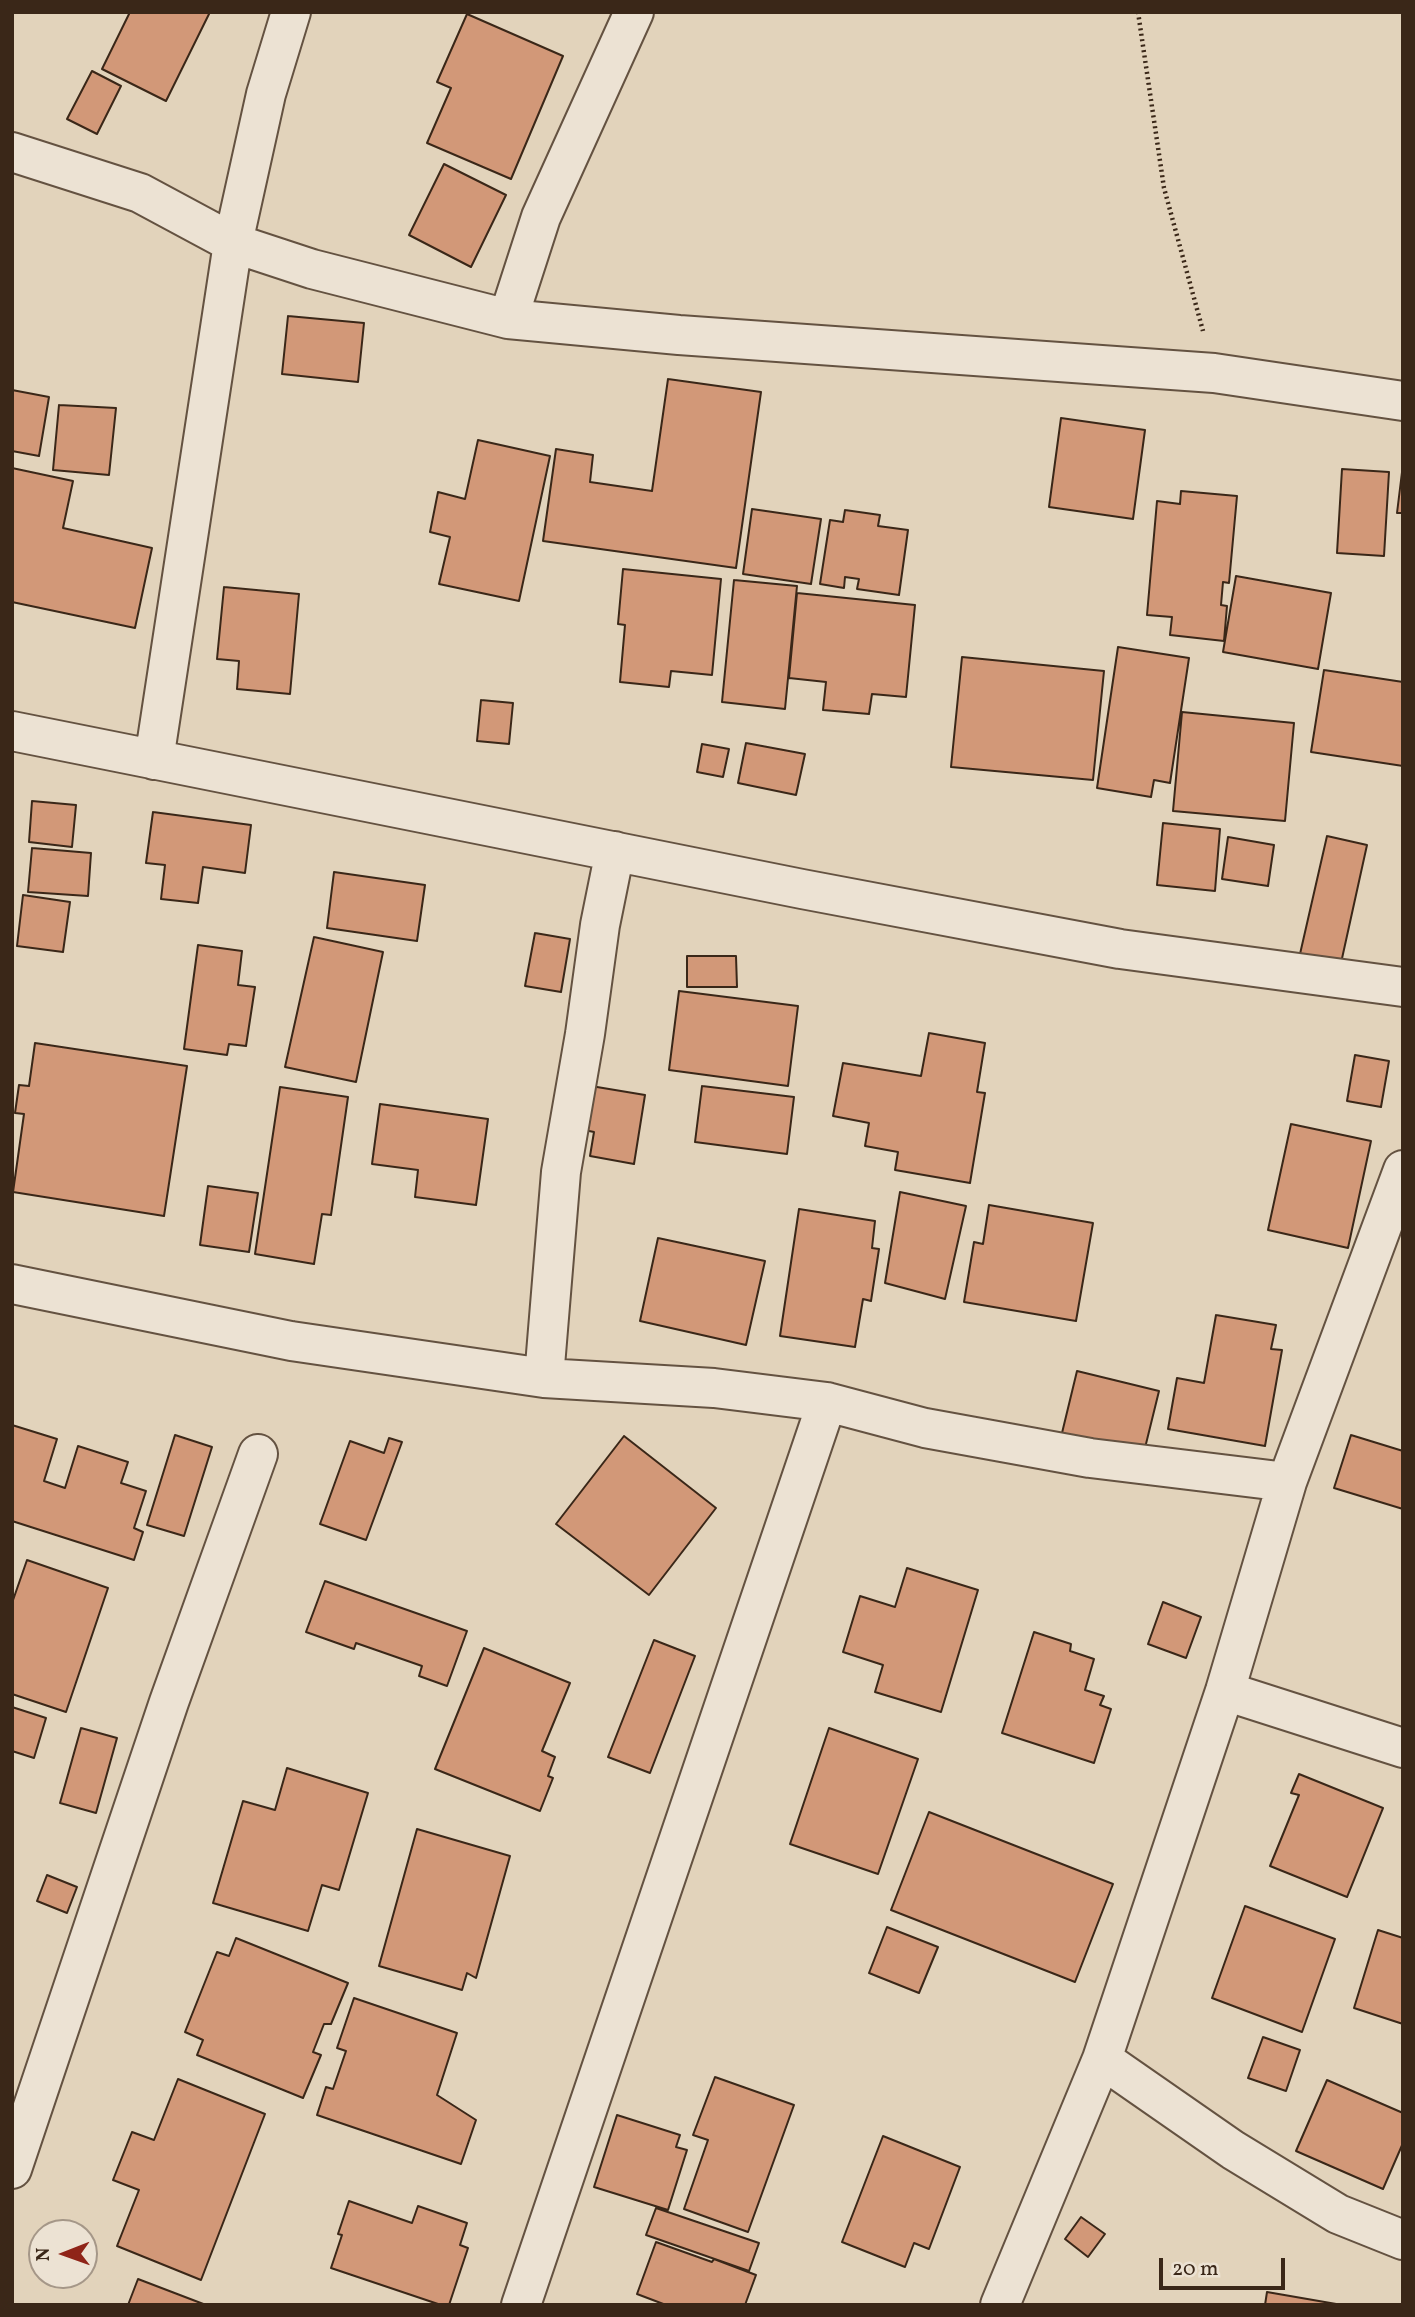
<!DOCTYPE html>
<style>
body{margin:0}
#map{position:relative;width:1415px;height:2317px;overflow:hidden;background:#e2d3bb;font-family:Vollkorn,serif}
canvas{display:block}
.frame{position:absolute;inset:0;border:14px solid #3a2718;pointer-events:none}
.north{position:absolute;left:28px;top:2219px;width:70px;height:70px;box-sizing:border-box;background:#ece2d3;border:2px solid #a59788;border-radius:50%;rotate:269deg;font-size:19px;font-weight:700;line-height:28px;text-align:center;color:#3a2718}
.north::after{content:'';display:block;margin:auto;width:24px;height:32px;background:#8f2418;clip-path:polygon(50% 0,100% 100%,50% 72%,0 100%)}
.scale{position:absolute;left:1159px;top:2258px;width:126px;height:32px;box-sizing:border-box;border:4px solid #3a2718;border-top:0;padding-left:9px;font-size:21px;line-height:24px;white-space:nowrap;color:#3a2718;-webkit-text-stroke:5px #ece2d3;paint-order:stroke}
</style>
<div id="map">
<canvas width="1415" height="2317"></canvas>
<div class="frame"></div>
<div class="north">N</div>
<div class="scale">20 m</div>
</div>
<script>
const ctx = document.querySelector('canvas').getContext('2d');
ctx.lineJoin = 'round';
function paint(path, color) {
  ctx.fillStyle = color;
  ctx.fill(path, 'evenodd');
}
function poly(rows) {
  const path = new Path2D();
  for (const r of rows) {
    path.moveTo(r[0], r[1]);
    for (let i = 2; i < r.length; i += 2) path.lineTo(r[i], r[i + 1]);
  }
  return path;
}
function trace(path, color, width, dash) {
  ctx.strokeStyle = color;
  ctx.lineWidth = width;
  ctx.lineCap = dash ? 'butt' : 'round';
  ctx.setLineDash(dash || []);
  ctx.stroke(path);
}
const building = poly([
 [130,12,210,12,166,101,102,69,130,12],
 [467,14,563,56,511,179,427,143,451,88,437,82,467,14],
 [92,71,121,86,97,134,67,119,92,71],
 [444,164,506,195,471,267,409,235,444,164],
 [288,316,364,323,358,382,282,374,288,316],
 [668,379,761,392,736,568,543,541,556,449,593,455,590,482,652,491,668,379],
 [12,390,49,397,39,456,12,451,12,390],
 [59,405,116,408,109,475,53,470,59,405],
 [1061,418,1145,430,1133,519,1049,507,1061,418],
 [478,440,550,456,519,601,439,584,450,537,430,532,438,492,465,499,478,440],
 [1403,464,1403,513,1397,513,1403,464],
 [12,468,73,481,63,528,152,548,135,628,12,602,12,468],
 [1342,469,1389,472,1384,556,1337,553,1342,469],
 [1181,491,1237,496,1229,583,1223,582,1221,605,1227,606,1224,641,1170,635,1172,617,1147,615,1157,501,1180,504,1181,491],
 [752,509,821,519,811,584,743,574,752,509],
 [845,510,880,515,878,526,908,530,899,595,857,589,859,579,845,577,844,588,820,584,830,520,843,522,845,510],
 [623,569,721,579,712,675,671,671,669,687,620,682,625,625,618,624,623,569],
 [1236,576,1331,593,1318,669,1223,652,1236,576],
 [734,580,797,586,785,709,722,702,734,580],
 [224,587,299,594,290,694,237,689,239,661,217,659,224,587],
 [797,593,915,605,906,697,872,694,869,714,823,710,826,682,789,678,797,593],
 [1118,647,1189,658,1170,783,1154,780,1151,797,1097,788,1118,647],
 [962,657,1104,671,1093,780,951,767,962,657],
 [1324,670,1403,682,1403,766,1311,752,1324,670],
 [481,700,513,703,509,744,477,741,481,700],
 [1182,712,1294,723,1285,821,1173,811,1182,712],
 [746,743,805,754,796,795,738,783,746,743],
 [702,744,729,749,723,777,697,772,702,744],
 [32,801,76,805,72,847,29,842,32,801],
 [153,812,251,825,245,873,203,867,198,903,161,899,165,865,146,863,153,812],
 [1163,823,1220,829,1215,891,1157,885,1163,823],
 [1327,836,1367,845,1341,963,1300,954,1327,836],
 [1228,837,1274,845,1268,886,1222,879,1228,837],
 [32,848,91,853,88,896,28,892,32,848],
 [334,872,425,885,417,941,327,928,334,872],
 [23,895,70,902,63,952,17,946,23,895],
 [535,933,570,939,561,992,525,986,535,933],
 [314,937,383,952,356,1082,285,1067,314,937],
 [198,945,242,951,238,985,255,987,246,1046,229,1044,227,1055,184,1049,198,945],
 [687,956,736,956,737,987,687,987,687,956],
 [679,991,798,1006,788,1086,669,1070,679,991],
 [929,1033,985,1043,977,1092,985,1093,970,1183,895,1170,898,1152,865,1146,869,1123,833,1116,843,1063,921,1076,929,1033],
 [35,1043,187,1066,164,1216,13,1192,24,1114,15,1113,19,1085,29,1086,35,1043],
 [1355,1055,1389,1061,1381,1107,1347,1101,1355,1055],
 [591,1086,645,1095,634,1164,590,1156,594,1132,584,1130,591,1086],
 [702,1086,794,1097,787,1154,695,1142,702,1086],
 [280,1087,348,1097,331,1215,322,1214,314,1264,255,1254,280,1087],
 [380,1104,488,1119,476,1205,415,1197,418,1170,372,1164,380,1104],
 [1291,1124,1371,1141,1348,1248,1268,1230,1291,1124],
 [208,1186,258,1193,249,1252,200,1245,208,1186],
 [900,1192,966,1206,945,1299,885,1283,900,1192],
 [989,1205,1093,1223,1076,1321,964,1302,974,1242,983,1244,989,1205],
 [799,1209,875,1221,872,1248,879,1249,871,1301,863,1299,855,1347,780,1336,799,1209],
 [658,1238,765,1261,746,1345,640,1321,658,1238],
 [1216,1315,1276,1325,1271,1349,1282,1350,1265,1446,1168,1429,1177,1378,1204,1383,1216,1315],
 [1077,1371,1159,1391,1144,1452,1062,1433,1077,1371],
 [12,1425,57,1439,44,1481,65,1488,78,1446,128,1462,121,1483,146,1491,134,1528,143,1532,134,1560,12,1521,12,1425],
 [175,1435,212,1447,184,1536,147,1525,175,1435],
 [1351,1435,1403,1451,1403,1509,1334,1488,1351,1435],
 [624,1436,716,1508,649,1595,556,1524,624,1436],
 [389,1438,402,1442,366,1540,320,1524,350,1441,384,1453,389,1438],
 [27,1560,108,1588,66,1712,12,1694,12,1603,27,1560],
 [907,1568,978,1590,941,1712,875,1692,883,1665,843,1652,860,1596,895,1607,907,1568],
 [325,1581,467,1631,447,1686,419,1676,422,1666,356,1643,354,1649,306,1632,325,1581],
 [1163,1602,1201,1617,1186,1658,1148,1644,1163,1602],
 [1034,1632,1071,1644,1070,1651,1094,1659,1085,1690,1104,1696,1100,1705,1111,1709,1094,1763,1002,1733,1034,1632],
 [654,1640,695,1656,650,1773,608,1757,654,1640],
 [484,1648,570,1683,542,1751,555,1757,548,1776,553,1778,540,1811,435,1769,484,1648],
 [12,1707,46,1718,34,1758,12,1751,12,1707],
 [81,1728,117,1738,96,1813,60,1803,81,1728],
 [829,1728,918,1759,878,1874,790,1844,829,1728],
 [287,1768,368,1793,339,1890,322,1885,308,1931,213,1903,243,1801,275,1810,287,1768],
 [1299,1774,1383,1808,1347,1897,1270,1866,1299,1795,1291,1793,1299,1774],
 [929,1812,1113,1884,1075,1982,891,1910,929,1812],
 [417,1829,510,1856,476,1978,467,1973,462,1990,379,1966,417,1829],
 [47,1875,77,1887,67,1913,37,1901,47,1875],
 [1245,1906,1335,1939,1302,2032,1212,1998,1245,1906],
 [887,1927,938,1947,919,1993,869,1973,887,1927],
 [1378,1930,1403,1938,1403,2024,1354,2008,1378,1930],
 [236,1938,348,1983,331,2024,324,2024,313,2052,321,2055,303,2098,197,2055,203,2040,185,2032,217,1952,229,1956,236,1938],
 [354,1998,457,2033,437,2095,476,2120,461,2164,317,2115,326,2087,333,2089,346,2051,337,2048,354,1998],
 [1263,2037,1300,2050,1286,2091,1248,2078,1263,2037],
 [715,2077,794,2105,748,2232,684,2209,708,2140,693,2135,715,2077],
 [178,2079,265,2114,201,2280,117,2246,139,2190,113,2180,132,2132,154,2140,178,2079],
 [1327,2080,1403,2113,1403,2143,1383,2189,1296,2151,1327,2080],
 [617,2115,680,2135,676,2147,687,2150,668,2210,594,2187,617,2115],
 [883,2136,960,2167,929,2249,914,2243,905,2267,842,2242,883,2136],
 [349,2201,412,2223,418,2206,467,2223,460,2245,468,2248,449,2305,441,2305,331,2268,342,2235,338,2234,349,2201],
 [656,2208,759,2243,749,2271,646,2235,656,2208],
 [1081,2217,1105,2234,1088,2257,1065,2239,1081,2217],
 [656,2242,712,2262,714,2259,756,2275,745,2305,666,2305,637,2294,656,2242],
 [138,2279,206,2305,128,2305,138,2279],
 [1267,2292,1342,2305,1265,2305,1267,2292]
]);
paint(building, '#d29878');
trace(building, '#3a2718', 2);
const street = poly([
 [12,152,140,193,233,243,312,269,508,319,679,335,1214,373,1403,401],
 [508,319,541,217,634,12],
 [12,731,802,889,1120,949,1403,987],
 [154,760,233,243,266,94,291,12],
 [12,1284,291,1341,544,1378,714,1388,827,1402,925,1428,1090,1458,1287,1482],
 [544,1378,561,1172,585,1034,600,925,615,851],
 [1225,1691,1403,1748],
 [1102,2059,1233,2150,1338,2214,1403,2240],
 [12,2169,169,1702,258,1454],
 [521,2305,827,1402],
 [1000,2305,1102,2059,1225,1691,1287,1482,1403,1170]
]);
trace(street, '#645241', 42);
trace(poly([
 [1138,12,1164,188,1203,331]
]), '#3a2718', 4.5, [2, 3.5]);
trace(street, '#ece2d3', 38);
</script>
